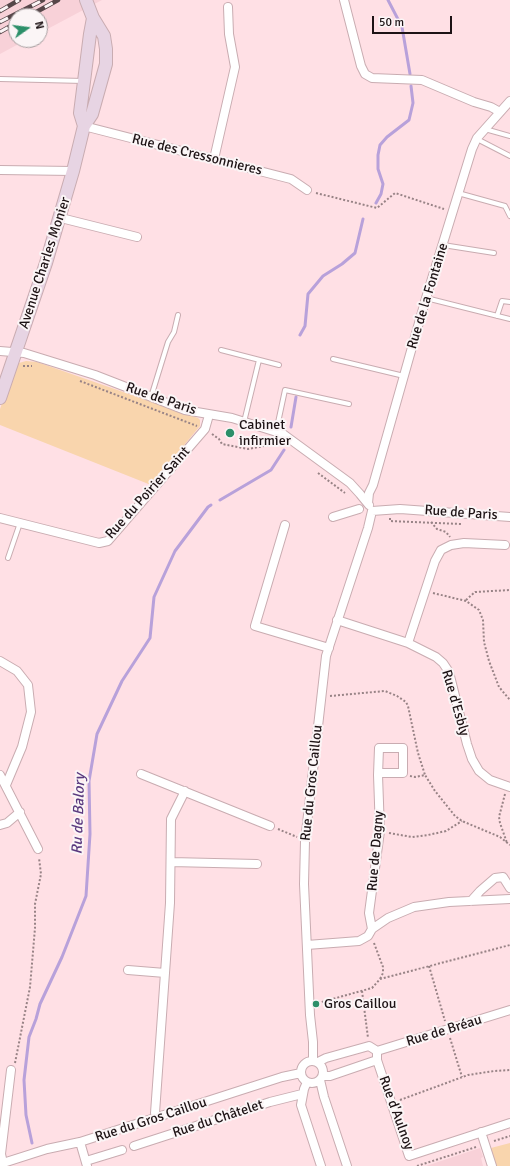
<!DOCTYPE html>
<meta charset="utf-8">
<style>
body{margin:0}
#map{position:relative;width:510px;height:1166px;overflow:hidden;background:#ffe0e5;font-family:Signika,sans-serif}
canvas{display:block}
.north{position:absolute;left:8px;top:8px;width:40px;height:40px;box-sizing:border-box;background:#fbf5f6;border:1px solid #a29b9c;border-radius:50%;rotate:76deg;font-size:11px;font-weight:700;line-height:16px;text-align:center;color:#1d1315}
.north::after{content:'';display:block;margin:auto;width:14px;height:18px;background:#2c8f69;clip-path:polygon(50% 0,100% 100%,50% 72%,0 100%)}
.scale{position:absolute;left:372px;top:16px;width:80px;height:18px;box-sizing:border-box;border:2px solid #1d1315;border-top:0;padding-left:5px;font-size:12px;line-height:14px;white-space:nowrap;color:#1d1315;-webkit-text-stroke:3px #fbf5f6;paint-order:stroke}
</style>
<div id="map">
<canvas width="510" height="1166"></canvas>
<div class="north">N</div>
<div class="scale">50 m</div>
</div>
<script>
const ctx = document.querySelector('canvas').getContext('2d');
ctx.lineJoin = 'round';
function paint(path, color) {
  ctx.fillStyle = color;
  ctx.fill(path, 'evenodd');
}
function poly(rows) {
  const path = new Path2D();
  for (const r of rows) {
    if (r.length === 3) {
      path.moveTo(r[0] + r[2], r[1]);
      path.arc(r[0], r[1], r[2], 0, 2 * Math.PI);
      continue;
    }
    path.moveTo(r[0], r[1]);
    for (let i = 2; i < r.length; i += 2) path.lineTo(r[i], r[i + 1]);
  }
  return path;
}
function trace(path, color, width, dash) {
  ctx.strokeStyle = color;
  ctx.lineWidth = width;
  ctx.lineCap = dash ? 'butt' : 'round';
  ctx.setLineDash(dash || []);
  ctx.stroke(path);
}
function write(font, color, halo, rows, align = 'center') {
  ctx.font = font + ' Signika,sans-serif';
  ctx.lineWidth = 4;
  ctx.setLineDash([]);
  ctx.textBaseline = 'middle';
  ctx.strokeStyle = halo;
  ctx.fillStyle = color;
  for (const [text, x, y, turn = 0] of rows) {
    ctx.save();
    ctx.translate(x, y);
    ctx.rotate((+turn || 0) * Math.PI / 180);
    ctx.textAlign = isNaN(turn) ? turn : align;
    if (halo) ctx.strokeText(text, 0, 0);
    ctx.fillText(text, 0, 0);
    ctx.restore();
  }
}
paint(poly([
 [0,0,102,0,40,33,40,16,16,16,16,40,26,40,0,54],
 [480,1148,483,1157,481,1158,483,1166,426,1166]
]), '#f8d1d8');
paint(poly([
 [26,361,37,362,198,418,200,420,200,426,151,485,0,425,0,409,14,369,19,363],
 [510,1143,510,1166,496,1166,491,1148]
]), '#f9d5ad');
trace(poly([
 [388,0,402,27,410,74],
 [376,203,381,194,383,184,378,169,378,155,380,145,387,137,409,120,413,103,411,86],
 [300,335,305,326,308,294,323,276,342,264,355,253,363,219],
 [291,427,296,397],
 [220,500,271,470,284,450],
 [32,1143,26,1115,24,1080,29,1037,36,1019,40,1004,62,957,86,896,90,834,89,781,97,734,122,681,150,638,154,597,175,551,208,507,211,505]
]), '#b8a1da', 3);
const lane = poly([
 [0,79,84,81],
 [485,129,510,136],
 [477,139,510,156],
 [458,193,505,206,510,216],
 [443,245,494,253],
 [426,298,510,319],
 [497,316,502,301,510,302],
 [221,350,279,365],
 [333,359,404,376],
 [151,397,168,342,174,332,178,315],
 [244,422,259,360],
 [276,432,285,390,349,404],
 [8,558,20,523]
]);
const street = poly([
 [344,0,361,66,365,74,372,78,422,80,474,102,491,107,500,112],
 [84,126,291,179,307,190],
 [214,159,235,67,229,34,228,7],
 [0,170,73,171],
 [61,218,137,237],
 [0,351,24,353,95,375,185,410,232,418,283,434,350,483,360,494,369,505],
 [368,503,369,493,373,485,426,298,472,149,477,138,510,101],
 [372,511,400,509,510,517],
 [333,517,359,509],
 [0,518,99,543,108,541,205,429,209,415],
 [285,525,255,626,329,648],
 [337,620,408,643,436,657,443,663,449,672,467,744,472,759,479,771,490,780,510,787],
 [408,643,435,561,441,550,451,545,464,543,505,545],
 [0,661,17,671,28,685,31,712,22,747,6,785],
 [141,774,270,826],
 [0,775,38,849],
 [0,825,7,823,20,812],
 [171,862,257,864],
 [471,901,480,891,495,878,503,877,510,888],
 [372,929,369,913,380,831,378,775,379,748,403,748,403,773,379,773],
 [307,945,359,941,368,936,372,929,388,918,414,907,449,902,510,899],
 [128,970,165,973],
 [377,1051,510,1010],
 [312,1072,11],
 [313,1061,313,1042,310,1015,304,884,305,841,326,656,368,528,372,511],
 [318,1062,326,1058,369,1046,377,1051,377,1060,409,1156,510,1123],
 [323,1076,330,1076,377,1060],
 [320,1080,324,1097,347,1166],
 [307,1082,304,1089,301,1105,321,1166],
 [158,1118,155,1113,170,903,171,819,185,791],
 [481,1132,492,1166],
 [80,1142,87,1166],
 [134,1146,270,1102,302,1094],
 [86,1161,122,1150],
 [3,1163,1,1154,11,1070],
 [0,1164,47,1149,80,1142,282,1077,301,1073]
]);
const secondary = poly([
 [84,126,80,113,90,34,93,18],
 [0,398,46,263,73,171,84,126,92,114,106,64,106,49,104,36,93,18,86,0]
]);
trace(lane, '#c9acb1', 6);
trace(street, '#c9acb1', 10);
trace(secondary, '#c9acb1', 14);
trace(poly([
 [316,193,377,208,395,193,444,209],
 [23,366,32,366],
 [80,381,197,426],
 [212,434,219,439,222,444,248,449,269,445,281,445],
 [318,473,345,493],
 [390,518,390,521,461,524],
 [431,522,437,529,446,532,450,537],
 [433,593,466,601,479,610,483,620,484,642,489,661,499,687,510,700],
 [466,600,475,592,510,590],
 [330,696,385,691,397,696,406,702,408,706,418,753,425,775],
 [410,776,415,777,425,775,435,791,455,816,462,821,500,837,510,845],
 [505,794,499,817,500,823,507,843],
 [278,829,297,837],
 [389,833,412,837,428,835,446,831,462,821],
 [374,943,383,967,383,973,380,979],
 [429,966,445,1021],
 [362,991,368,1038],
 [318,1003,372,988,380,979,510,945],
 [450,1038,462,1077],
 [15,1063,30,987,35,928,35,904,41,874,39,858],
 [400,1100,468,1075,494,1071,510,1070],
 [494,1141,510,1136],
 [417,1166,476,1147]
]), '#988386', 2, [2, 2]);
trace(lane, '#fff', 4);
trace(street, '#fff', 8);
trace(secondary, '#e7d4e3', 12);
const rail = poly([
 [0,11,19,0],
 [29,16,58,0],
 [0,22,43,0],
 [0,32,16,23]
]);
trace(rail, '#564649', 4.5);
trace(rail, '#fbf5f6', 3, [9]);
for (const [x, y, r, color] of [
 [230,433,5,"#2c8f69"],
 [316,1004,4,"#2c8f69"]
]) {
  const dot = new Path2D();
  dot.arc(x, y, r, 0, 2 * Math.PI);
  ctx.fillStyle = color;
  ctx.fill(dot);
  trace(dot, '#fbf5f6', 1.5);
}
write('14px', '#1d1315', '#fbf5f6', [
 ["Rue des Cressonnieres",197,155,14],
 ["Avenue Charles Monier",45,263,-72],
 ["Rue de la Fontaine",428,296,-73],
 ["Rue de Paris",161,399,19],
 ["Rue du Poirier Saint",148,493,-48],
 ["Rue de Paris",461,513,4],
 ["Rue d'Esbly",455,703,74],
 ["Rue du Gros Caillou",312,783,-84],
 ["Rue de Dagny",376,851,-85],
 ["Rue de Bréau",444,1031,-17],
 ["Rue d'Aulnoy",396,1113,70],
 ["Rue du Châtelet",218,1119,-18],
 ["Rue du Gros Caillou",151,1120,-18]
]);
write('14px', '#1d1315', '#fbf5f6', [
 ["Cabinet",239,425],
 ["infirmier",239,441],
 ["Gros Caillou",324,1004]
], 'left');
write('italic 15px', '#5b3a7f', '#fbf5f6', [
 ["Ru de Balory",79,814,-88]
]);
</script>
